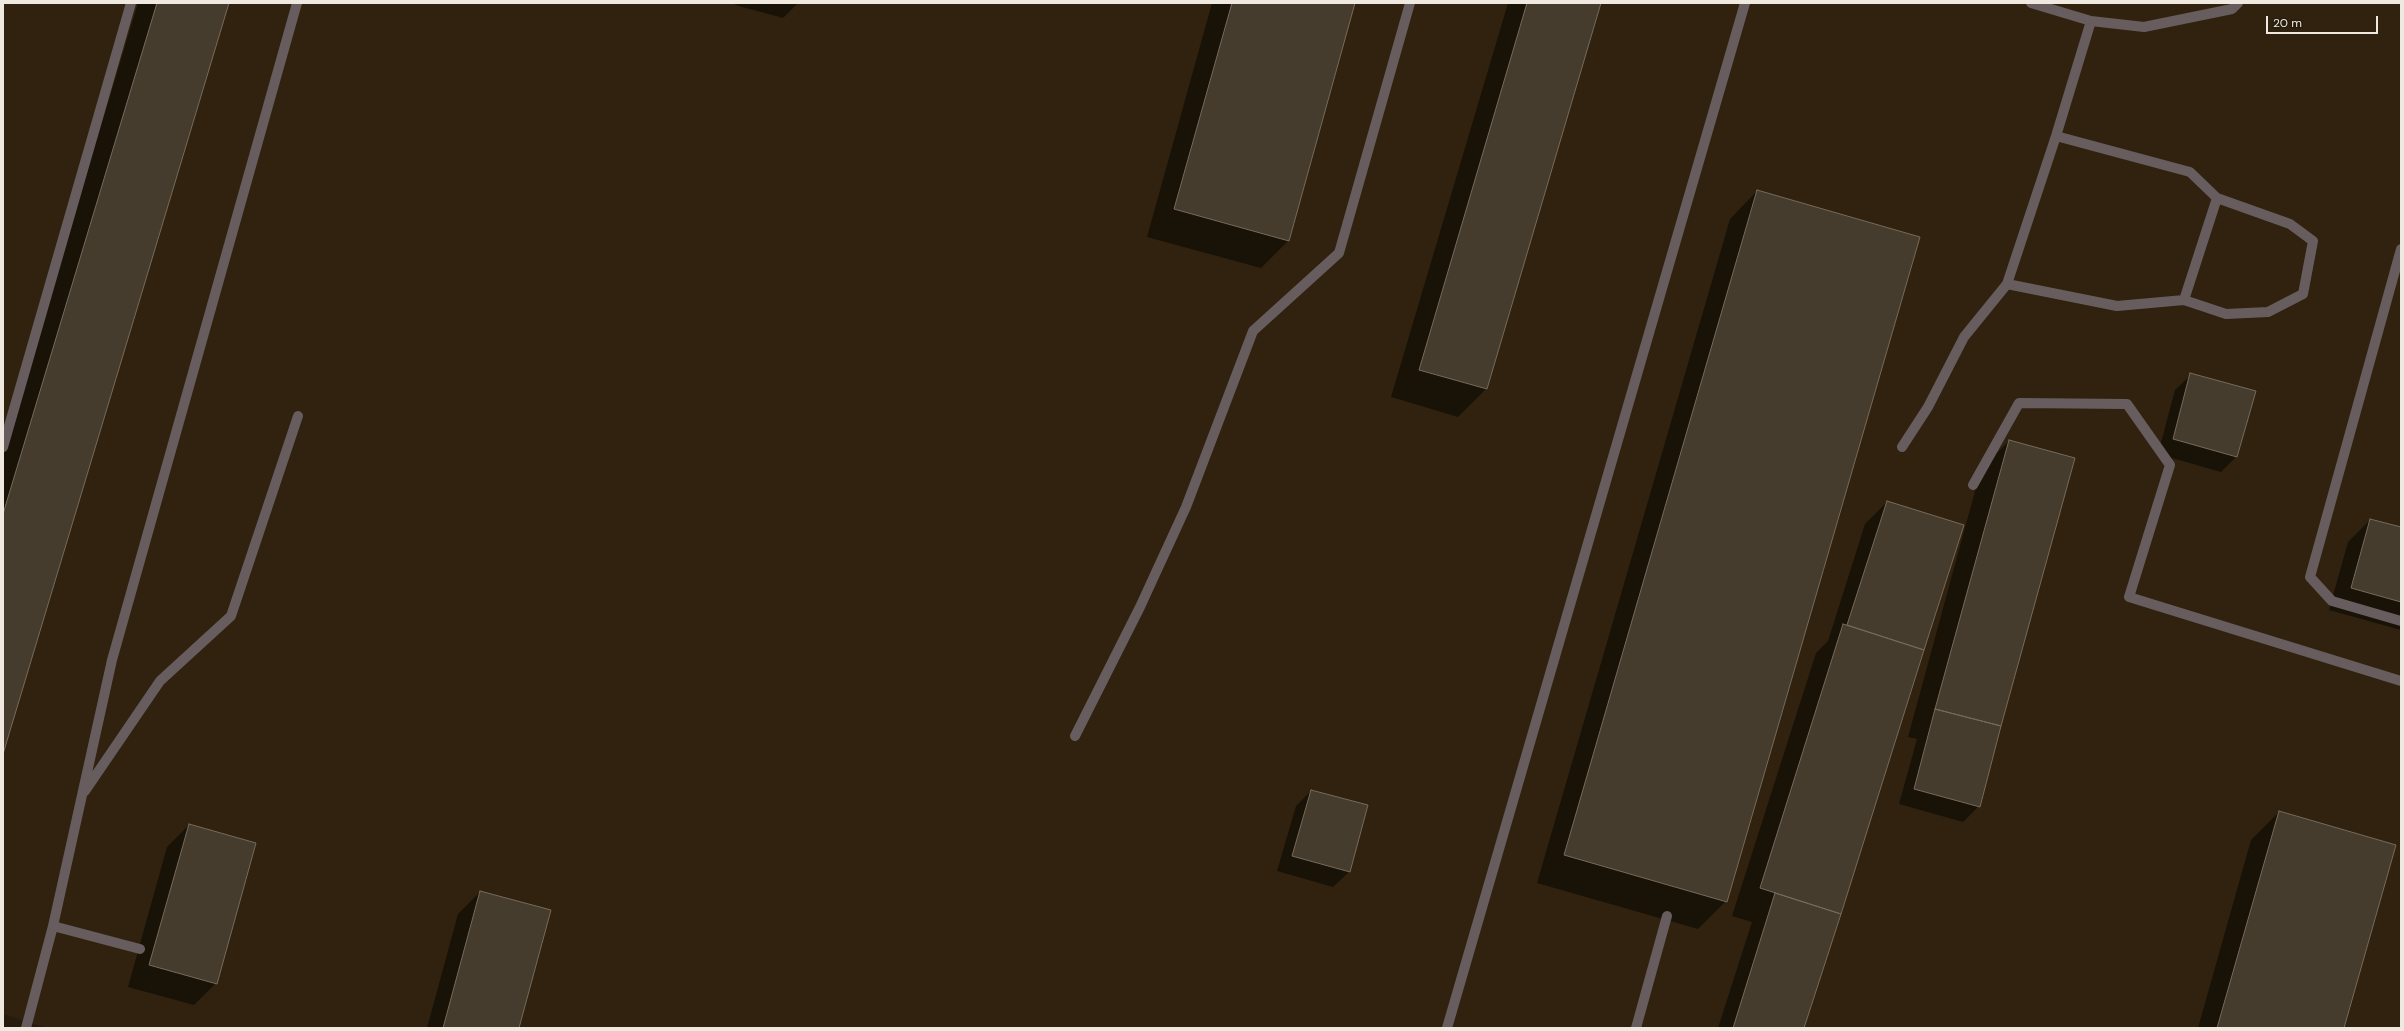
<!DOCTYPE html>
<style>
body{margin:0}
#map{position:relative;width:2404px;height:1031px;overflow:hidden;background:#261c0e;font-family:"DM Sans",sans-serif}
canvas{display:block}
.frame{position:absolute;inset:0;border:4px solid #efe9e0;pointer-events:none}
.scale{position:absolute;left:2266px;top:16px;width:112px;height:18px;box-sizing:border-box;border:2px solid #efe9e0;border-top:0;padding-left:5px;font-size:12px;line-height:14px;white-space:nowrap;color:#efe9e0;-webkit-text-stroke:3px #261c0e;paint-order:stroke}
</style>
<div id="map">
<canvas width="2404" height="1031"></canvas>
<div class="frame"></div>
<div class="scale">20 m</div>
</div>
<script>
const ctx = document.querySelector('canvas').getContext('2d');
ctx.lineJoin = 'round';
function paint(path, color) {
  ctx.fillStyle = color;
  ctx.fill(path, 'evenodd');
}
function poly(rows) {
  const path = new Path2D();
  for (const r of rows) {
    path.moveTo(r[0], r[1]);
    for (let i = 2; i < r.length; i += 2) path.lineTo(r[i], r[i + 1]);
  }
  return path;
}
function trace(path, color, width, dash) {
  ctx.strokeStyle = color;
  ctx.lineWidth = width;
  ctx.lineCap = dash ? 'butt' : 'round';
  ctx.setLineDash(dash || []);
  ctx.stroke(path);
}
paint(poly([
 [3,3,2401,3,2401,1028,47,1028,3,1014]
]), '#30220e');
paint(poly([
 [138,3,228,3,3,751,3,451],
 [736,3,798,3,783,18,735,5],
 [1212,3,1354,3,1289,240,1261,268,1147,237],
 [1508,3,1599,3,1486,389,1458,417,1391,397],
 [1757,191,1726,901,1698,929,1537,883,1730,219],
 [2191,375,2237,456,2221,472,2158,454,2175,390],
 [2009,441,1979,806,1963,822,1899,804,1917,739,1908,737,1981,469],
 [1887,502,1962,526,1803,1028,1718,1028,1752,922,1732,916,1816,653,1828,641,1865,524],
 [2370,520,2401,528,2401,630,2329,610,2348,542],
 [1311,791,1349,872,1333,887,1277,871,1296,806],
 [2279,812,2343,1028,2198,1028,2251,840],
 [189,825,216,983,194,1005,128,987,167,847],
 [480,892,518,1028,427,1028,458,914]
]), '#0007');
const building = poly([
 [157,3,229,3,3,754,3,514,157,3],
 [1232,3,1355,3,1289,241,1174,209,1232,3],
 [1527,3,1601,3,1487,389,1419,370,1527,3],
 [1757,190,1920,237,1727,902,1564,855,1757,190],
 [2190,373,2256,391,2237,457,2173,439,2190,373],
 [2009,440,2075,458,2001,726,1935,709,2009,440],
 [1887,501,1964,525,1924,650,1847,625,1887,501],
 [2370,519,2401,527,2401,602,2351,588,2370,519],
 [1843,624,1924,650,1841,914,1760,888,1843,624],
 [1935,709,2001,726,1980,807,1914,789,1935,709],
 [1311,790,1368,805,1350,872,1292,856,1311,790],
 [2279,811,2396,845,2344,1028,2217,1028,2279,811],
 [189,824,256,843,217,984,149,965,189,824],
 [480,891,551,910,519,1028,443,1028,480,891],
 [1775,893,1841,914,1804,1028,1733,1028,1775,893]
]);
paint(building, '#463c2d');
trace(building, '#766a5a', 1);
trace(poly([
 [2031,3,2091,21,2144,27,2232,9,2238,3],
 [2056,136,2190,172,2217,198,2290,224,2313,241,2303,294,2268,312,2226,314,2184,300],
 [2401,249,2310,577,2332,601,2401,621],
 [2007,284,2117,306,2184,300,2217,198],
 [3,447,131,3],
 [1902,447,1928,407,1964,337,2007,284,2056,136,2091,21],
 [1973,485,2019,403,2127,404,2170,465,2129,597,2401,681],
 [1075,736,1140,607,1186,507,1253,331,1339,253,1410,3],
 [85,791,160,681,231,616,298,416],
 [53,926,140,949],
 [26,1028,53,926,112,660,297,3],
 [1447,1028,1745,3],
 [1636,1028,1667,916]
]), '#675d5f', 10);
</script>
